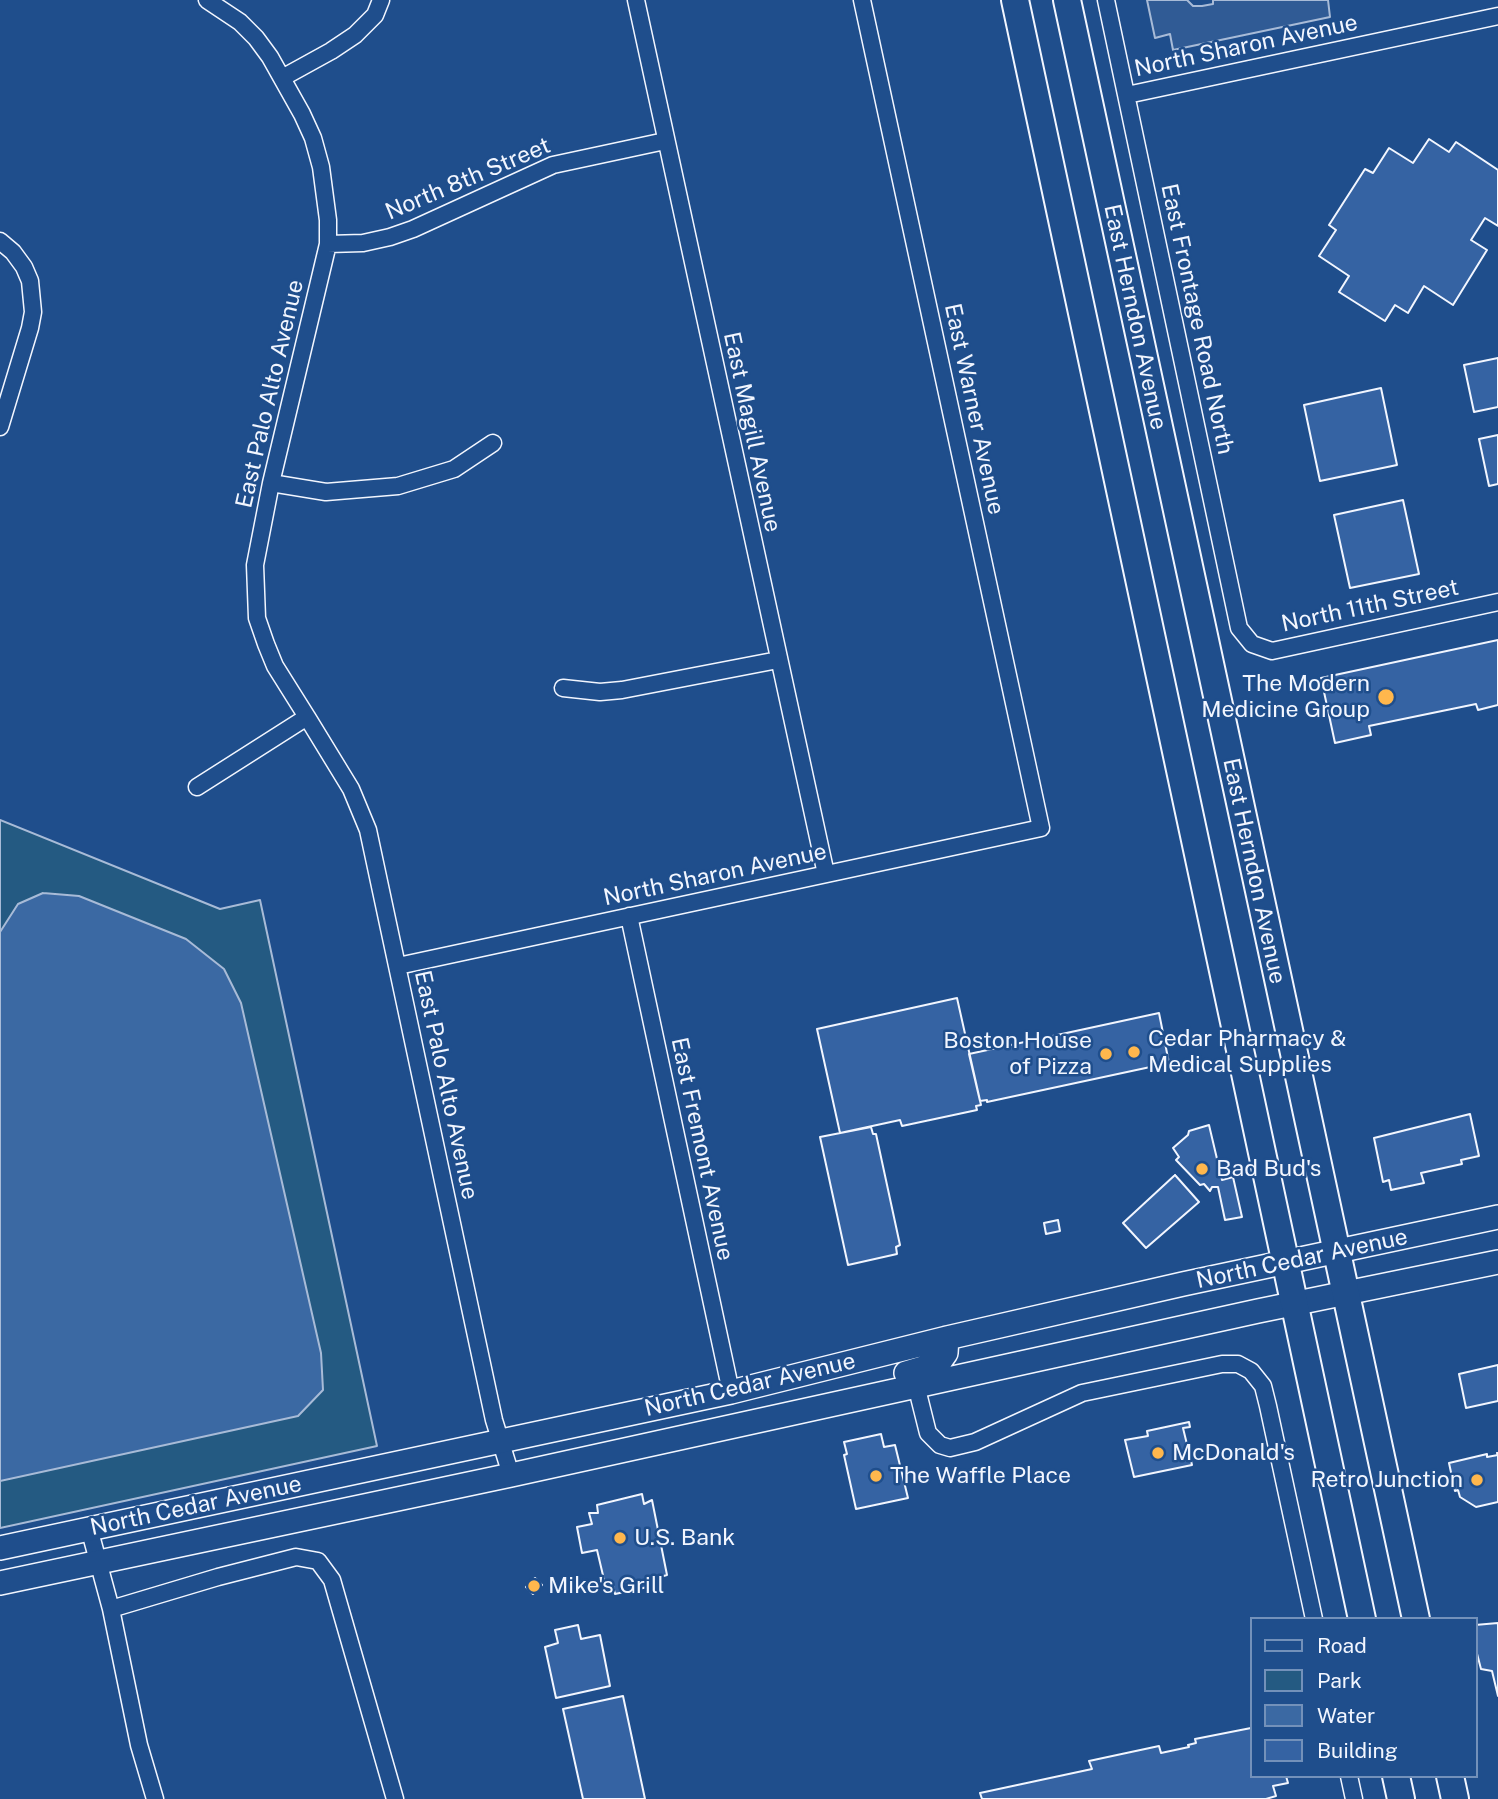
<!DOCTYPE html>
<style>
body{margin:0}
#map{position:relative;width:1498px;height:1799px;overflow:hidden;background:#1f4e8c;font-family:"Public Sans",sans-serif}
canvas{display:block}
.legend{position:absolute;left:1250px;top:1617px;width:228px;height:161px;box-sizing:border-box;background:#1f4e8c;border:2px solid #7391ba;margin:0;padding:9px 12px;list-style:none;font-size:21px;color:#f2f6ff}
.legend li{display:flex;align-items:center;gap:14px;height:35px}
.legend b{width:35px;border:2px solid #7391ba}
</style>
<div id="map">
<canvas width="1498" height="1799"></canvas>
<ul class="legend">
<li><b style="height:9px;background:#1f4e8c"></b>Road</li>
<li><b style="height:19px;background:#245a82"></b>Park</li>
<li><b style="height:19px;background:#3b69a3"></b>Water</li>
<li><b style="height:19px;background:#3563a3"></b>Building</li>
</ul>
</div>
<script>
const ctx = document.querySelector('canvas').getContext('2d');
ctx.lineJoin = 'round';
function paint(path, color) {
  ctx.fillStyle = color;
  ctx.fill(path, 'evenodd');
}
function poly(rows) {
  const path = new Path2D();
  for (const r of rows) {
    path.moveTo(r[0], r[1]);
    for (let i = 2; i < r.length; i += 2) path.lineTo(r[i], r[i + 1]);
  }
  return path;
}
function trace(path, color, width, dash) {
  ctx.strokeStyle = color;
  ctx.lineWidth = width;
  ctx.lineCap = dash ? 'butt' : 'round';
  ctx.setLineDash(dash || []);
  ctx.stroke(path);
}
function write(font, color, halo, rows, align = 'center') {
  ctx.font = font + ' "Public Sans",sans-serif';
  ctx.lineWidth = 5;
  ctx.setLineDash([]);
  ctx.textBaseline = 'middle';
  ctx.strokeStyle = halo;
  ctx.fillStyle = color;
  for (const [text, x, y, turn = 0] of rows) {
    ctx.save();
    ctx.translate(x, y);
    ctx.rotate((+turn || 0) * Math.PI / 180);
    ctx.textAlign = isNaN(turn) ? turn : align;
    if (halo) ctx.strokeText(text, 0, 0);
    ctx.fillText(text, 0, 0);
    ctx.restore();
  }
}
const green = poly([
 [0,820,220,909,260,900,377,1446,0,1528,0,820]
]);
paint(green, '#245a82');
trace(green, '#a8bbd7', 2);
const parking = poly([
 [1147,0,1187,0,1193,6,1202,6,1213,4,1213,0,1328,0,1330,17,1173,50,1170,34,1155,38,1147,0]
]);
paint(parking, '#305b95');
trace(parking, '#a8bbd7', 2);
const water = poly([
 [43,893,79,896,186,939,224,969,241,1003,321,1353,323,1390,298,1416,0,1481,0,932,18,904,43,893]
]);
paint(water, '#3b69a3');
trace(water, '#a8bbd7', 2);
const building = poly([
 [1429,139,1449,152,1456,142,1498,170,1498,226,1485,218,1471,240,1487,250,1453,305,1424,286,1408,313,1395,305,1385,321,1339,292,1349,276,1319,256,1336,230,1329,225,1365,169,1373,173,1389,148,1413,163,1429,139],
 [1498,358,1498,407,1474,412,1464,365,1498,358],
 [1381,388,1397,465,1320,481,1304,405,1381,388],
 [1498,435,1498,484,1489,486,1479,439,1498,435],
 [1403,500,1419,574,1350,588,1334,515,1403,500],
 [1498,640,1498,705,1478,710,1476,704,1369,726,1371,735,1335,743,1321,678,1498,640],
 [957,998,981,1105,976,1106,977,1110,902,1126,900,1120,840,1133,817,1029,957,998],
 [1159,1013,1169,1063,987,1102,987,1100,980,1101,969,1054,1159,1013],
 [1470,1114,1479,1156,1461,1160,1462,1164,1421,1173,1424,1183,1391,1190,1389,1180,1383,1182,1374,1138,1470,1114],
 [1209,1125,1222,1180,1233,1177,1242,1217,1225,1220,1218,1187,1212,1187,1210,1191,1204,1184,1200,1185,1176,1160,1179,1157,1173,1148,1188,1135,1189,1131,1209,1125],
 [871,1127,873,1134,876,1134,900,1245,896,1247,897,1254,848,1265,820,1137,871,1127],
 [1175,1175,1199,1202,1146,1248,1123,1223,1175,1175],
 [1058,1220,1060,1231,1046,1234,1044,1223,1058,1220],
 [1498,1365,1498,1401,1466,1408,1459,1374,1498,1365],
 [1189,1422,1190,1427,1183,1428,1192,1465,1134,1477,1125,1440,1148,1436,1147,1431,1189,1422],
 [881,1434,884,1447,895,1445,908,1498,856,1509,844,1455,847,1454,844,1442,881,1434],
 [1497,1453,1498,1453,1498,1502,1476,1507,1460,1497,1458,1490,1455,1491,1449,1463,1487,1454,1487,1457,1498,1455,1497,1453],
 [642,1494,644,1504,652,1500,667,1575,660,1577,662,1584,615,1594,613,1586,606,1588,597,1550,582,1553,577,1527,592,1524,589,1513,598,1513,597,1505,642,1494],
 [535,1578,542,1585,533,1594,526,1587,535,1578],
 [1498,1623,1498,1696,1492,1671,1481,1669,1475,1646,1475,1625,1498,1623],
 [578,1625,581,1639,600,1635,610,1686,556,1698,545,1647,558,1643,555,1630,578,1625],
 [623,1696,645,1799,583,1799,563,1709,623,1696],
 [1251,1728,1251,1776,1286,1776,1288,1783,1273,1786,1276,1796,1266,1799,982,1799,980,1793,1092,1769,1089,1761,1159,1746,1161,1753,1189,1747,1188,1745,1196,1743,1195,1739,1251,1728]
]);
paint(building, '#3563a3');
trace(building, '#f2f6ff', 2);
const minor = poly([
 [636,0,826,874],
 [1106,0,1239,628,1252,644,1272,651,1498,602],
 [282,78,331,51,355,35,375,15,381,0],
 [1127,95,1498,16],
 [0,241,13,252,24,267,30,281,33,312,30,328,0,427],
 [328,244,363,243,390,237,413,229,553,165,665,141],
 [271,483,326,492,398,486,454,469,493,443],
 [563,688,600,692,622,690,778,660],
 [307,717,351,789,368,830,494,1420,511,1475],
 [197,787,307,717,275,666,266,644,257,618,255,565,271,483,328,244,328,220,321,167,313,138,302,114,270,57,256,38,240,22,207,0],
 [629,916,731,1392],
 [398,966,1041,828,862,0],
 [916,1385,928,1433,940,1445,950,1448,975,1442,1082,1393,1222,1364,1238,1364,1251,1371,1263,1386,1268,1406,1314,1619],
 [89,1528,111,1609,139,1745,155,1799],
 [111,1609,218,1577,296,1557,318,1561,332,1580,395,1799],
 [1349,1776,1354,1799]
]);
const secondary = poly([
 [906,1373,939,1363,946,1353,947,1338],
 [0,1548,731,1392,947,1338,1183,1284,1498,1217],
 [0,1583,511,1475,1258,1311,1498,1262]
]);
const primary = poly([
 [1015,0,1362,1619],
 [1067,0,1416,1619],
 [1396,1776,1401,1799],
 [1450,1776,1455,1799]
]);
trace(minor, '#f2f6ff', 19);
trace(secondary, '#f2f6ff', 26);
trace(primary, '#f2f6ff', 30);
trace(minor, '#1f4e8c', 16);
trace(secondary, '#1f4e8c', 23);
trace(primary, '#1f4e8c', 26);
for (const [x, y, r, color] of [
 [1386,697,9,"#ffb74d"],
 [1134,1052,7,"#ffb74d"],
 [1106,1054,7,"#ffb74d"],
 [1202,1169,7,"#ffb74d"],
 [1158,1453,7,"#ffb74d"],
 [876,1476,7,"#ffb74d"],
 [1477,1480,7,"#ffb74d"],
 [620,1538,7,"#ffb74d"],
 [534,1586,7,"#ffb74d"]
]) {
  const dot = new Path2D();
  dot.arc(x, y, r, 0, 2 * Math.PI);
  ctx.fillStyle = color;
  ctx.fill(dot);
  trace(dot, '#1f4e8c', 2.5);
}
write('23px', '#f2f6ff', '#1f4e8c', [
 ["North Sharon Avenue",1246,46,-12],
 ["North 8th Street",468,179,-23],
 ["East Herndon Avenue",1135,317,78],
 ["East Frontage Road North",1197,319,78],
 ["East Palo Alto Avenue",270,394,-77],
 ["East Warner Avenue",974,409,78],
 ["East Magill Avenue",752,432,78],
 ["North 11th Street",1370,606,-12],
 ["East Herndon Avenue",1254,871,78],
 ["North Sharon Avenue",715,875,-12],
 ["East Palo Alto Avenue",446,1085,78],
 ["East Fremont Avenue",702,1149,78],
 ["North Cedar Avenue",1302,1259,-12],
 ["North Cedar Avenue",750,1385,-13],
 ["North Cedar Avenue",196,1506,-12]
]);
write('23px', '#f2f6ff', '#1f4e8c', [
 ["The Modern",1370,684,"right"],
 ["Medicine Group",1370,710,"right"],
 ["Cedar Pharmacy &",1148,1039],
 ["Medical Supplies",1148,1065],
 ["Boston House",1092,1041,"right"],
 ["of Pizza",1092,1067,"right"],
 ["Bad Bud's",1216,1169],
 ["McDonald's",1172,1453],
 ["The Waffle Place",890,1476],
 ["Retro Junction",1463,1480,"right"],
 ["U.S. Bank",634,1538],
 ["Mike's Grill",548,1586]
], 'left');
</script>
